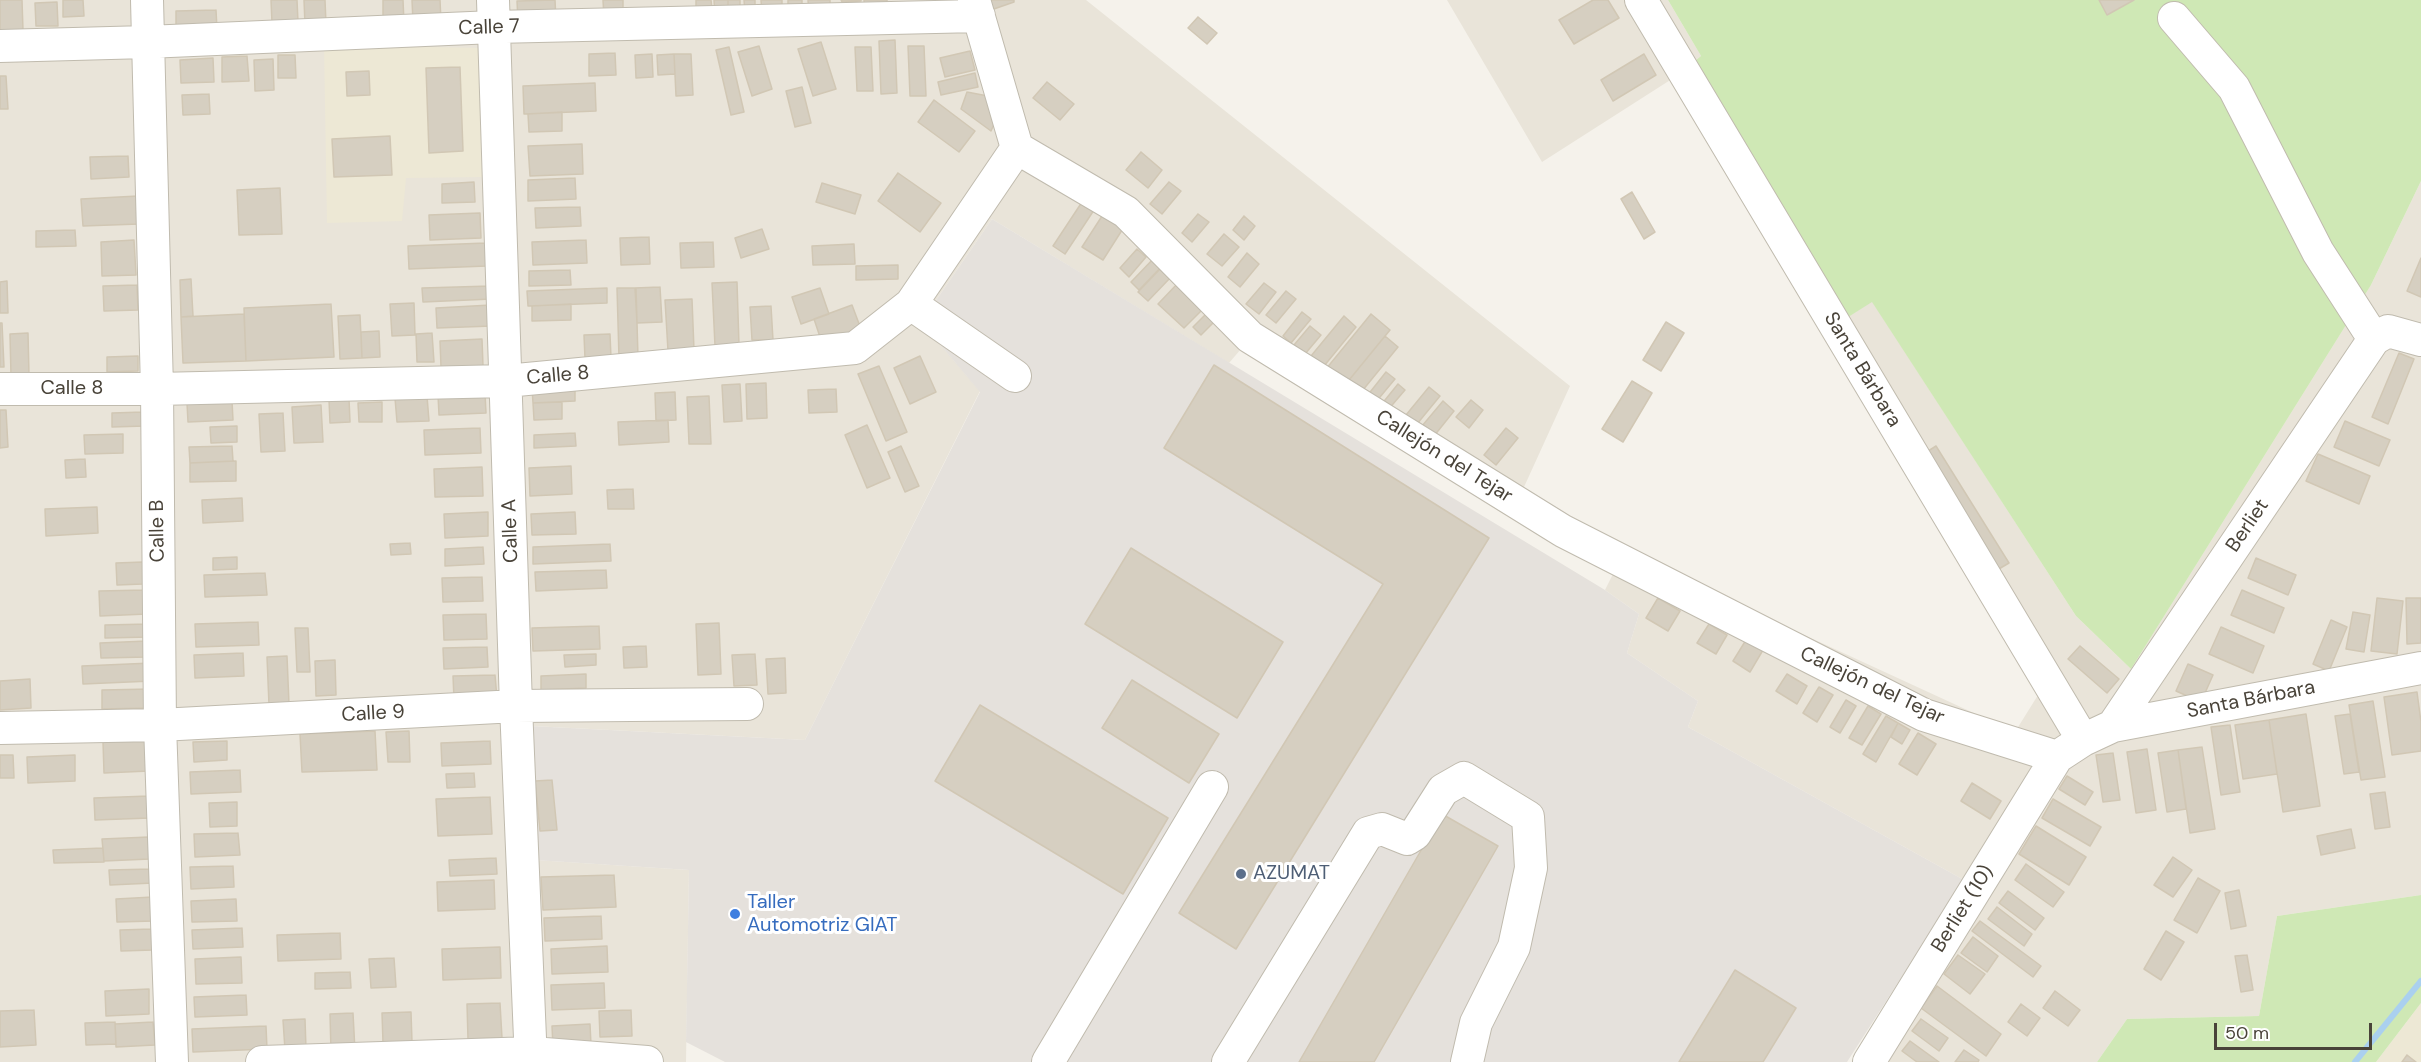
<!DOCTYPE html>
<meta charset="utf-8">
<style>
body{margin:0}
#map{position:relative;width:2421px;height:1062px;overflow:hidden;background:#f5f2eb;font-family:"DM Sans",sans-serif}
canvas{display:block}
.scale{position:absolute;left:2214px;top:1023px;width:158px;height:27px;box-sizing:border-box;border:3px solid #494339;border-top:0;padding-left:8px;font-size:18px;line-height:21px;white-space:nowrap;color:#494339;-webkit-text-stroke:4px #fff;paint-order:stroke}
</style>
<div id="map">
<canvas width="2421" height="1062"></canvas>
<div class="scale">50 m</div>
</div>
<script>
const ctx = document.querySelector('canvas').getContext('2d');
ctx.lineJoin = 'round';
function paint(path, color) {
  ctx.fillStyle = color;
  ctx.fill(path, 'evenodd');
}
function poly(rows) {
  const path = new Path2D();
  for (const r of rows) {
    path.moveTo(r[0], r[1]);
    for (let i = 2; i < r.length; i += 2) path.lineTo(r[i], r[i + 1]);
  }
  return path;
}
function trace(path, color, width, dash) {
  ctx.strokeStyle = color;
  ctx.lineWidth = width;
  ctx.lineCap = dash ? 'butt' : 'round';
  ctx.setLineDash(dash || []);
  ctx.stroke(path);
}
function write(font, color, halo, rows, align = 'center') {
  ctx.font = font + ' "DM Sans",sans-serif';
  ctx.lineWidth = 6;
  ctx.setLineDash([]);
  ctx.textBaseline = 'middle';
  ctx.strokeStyle = halo;
  ctx.fillStyle = color;
  for (const [text, x, y, turn = 0] of rows) {
    ctx.save();
    ctx.translate(x, y);
    ctx.rotate((+turn || 0) * Math.PI / 180);
    ctx.textAlign = isNaN(turn) ? turn : align;
    if (halo) ctx.strokeText(text, 0, 0);
    ctx.fillText(text, 0, 0);
    ctx.restore();
  }
}
paint(poly([
 [0,0,1086,0,1570,386,1524,487,1505,511,1241,349,1229,363,992,219,921,322,980,391,805,740,532,726,536,860,689,870,686,1062,0,1062],
 [1447,0,1668,0,1701,56,1675,77,1542,162],
 [2421,181,2421,895,2277,916,2259,1016,2127,1019,2097,1062,1879,1062,1964,880,1688,727,1698,701,1627,653,1639,614,1605,590,1624,552,2015,732,2043,687,1834,326,1872,301,2076,616,2131,669,2371,285]
]), '#e9e4d9');
paint(poly([
 [992,219,1605,590,1639,614,1627,653,1698,701,1688,727,1964,880,1847,1062,725,1062,686,1042,689,870,535,860,531,726,805,740,980,392,921,322]
]), '#e5e1dc');
paint(poly([
 [324,45,481,48,483,177,406,178,402,221,327,223],
 [2421,1003,2421,1062,2376,1062]
]), '#ede8d5');
paint(poly([
 [1668,0,2421,0,2421,181,2371,285,2131,669,2076,616,1872,302,1834,326,1675,77,1701,56],
 [2421,895,2421,1003,2376,1062,2097,1062,2127,1019,2259,1016,2277,916]
]), '#cfe8b5');
trace(poly([
 [2355,1062,2421,981]
]), '#aad0ef', 6);
const building = poly([
 [0,0,22,0,23,30,0,31,0,0],
 [63,0,83,0,84,16,63,17,63,0],
 [271,0,297,0,298,22,272,23,271,0],
 [304,0,325,0,326,24,305,25,304,0],
 [383,0,403,0,404,23,383,24,383,0],
 [412,0,440,0,441,21,413,22,412,0],
 [555,0,556,20,518,21,517,1,555,0],
 [603,0,623,0,623,17,604,18,603,0],
 [696,0,711,0,712,9,696,9,696,0],
 [714,0,728,0,728,15,715,16,714,0],
 [728,0,740,0,740,8,728,8,728,0],
 [744,0,755,0,755,12,745,12,744,0],
 [761,0,782,0,782,12,762,13,761,0],
 [788,0,802,0,802,6,788,7,788,0],
 [808,0,830,0,830,12,809,13,808,0],
 [841,0,861,0,861,1,842,2,841,0],
 [864,0,887,0,888,13,865,14,864,0],
 [987,0,1014,0,1014,2,991,10,987,0],
 [1593,0,1608,0,1619,18,1574,44,1559,20,1593,0],
 [2099,0,2134,0,2107,15,2099,0],
 [57,2,58,26,36,26,35,3,57,2],
 [216,10,217,29,176,30,176,11,216,10],
 [1198,17,1217,33,1207,44,1188,28,1198,17],
 [895,40,897,93,881,94,879,41,895,40],
 [821,42,836,89,813,96,798,49,821,42],
 [759,46,772,89,752,96,738,52,759,46],
 [908,46,924,46,926,96,910,96,908,46],
 [729,47,744,112,731,115,716,50,729,47],
 [855,47,871,47,873,91,857,91,855,47],
 [970,51,975,70,945,77,940,58,970,51],
 [615,53,616,75,589,76,589,54,615,53],
 [652,54,653,77,636,78,635,55,652,54],
 [674,54,675,74,658,75,657,55,674,54],
 [674,54,691,54,693,95,676,96,674,54],
 [1644,54,1656,75,1613,101,1601,80,1644,54],
 [278,55,295,55,296,78,278,78,278,55],
 [247,56,249,81,222,82,222,57,247,56],
 [213,58,214,82,181,83,180,60,213,58],
 [273,59,274,90,255,91,254,60,273,59],
 [460,67,463,151,429,153,426,68,460,67],
 [369,71,370,95,347,96,346,72,369,71],
 [975,73,978,87,941,95,938,82,975,73],
 [0,76,6,76,8,109,0,109,0,76],
 [1047,82,1074,104,1060,120,1033,98,1047,82],
 [595,83,596,111,524,114,523,86,595,83],
 [802,87,811,123,795,127,786,91,802,87],
 [967,92,993,97,998,115,991,131,961,109,967,92],
 [209,94,210,114,183,115,182,95,209,94],
 [934,100,975,131,959,152,918,122,934,100],
 [562,112,562,131,529,132,528,114,562,112],
 [390,136,392,175,334,177,332,139,390,136],
 [582,144,583,174,530,176,528,146,582,144],
 [1141,152,1162,170,1148,188,1126,170,1141,152],
 [128,156,129,177,91,179,90,157,128,156],
 [898,173,941,203,920,232,878,201,898,173],
 [575,178,576,199,528,201,528,180,575,178],
 [474,182,475,202,442,203,442,184,474,182],
 [1169,182,1181,191,1162,214,1150,204,1169,182],
 [822,183,861,195,855,214,816,202,822,183],
 [280,188,282,234,239,235,237,190,280,188],
 [1632,192,1655,232,1644,239,1621,199,1632,192],
 [138,196,139,224,83,226,81,199,138,196],
 [1084,199,1096,207,1065,254,1053,246,1084,199],
 [580,207,581,226,536,228,535,208,580,207],
 [480,213,481,238,430,240,429,215,480,213],
 [1104,213,1124,227,1103,260,1082,247,1104,213],
 [1198,214,1209,222,1192,242,1182,233,1198,214],
 [1244,216,1255,226,1244,240,1233,230,1244,216],
 [762,229,769,249,741,258,735,238,762,229],
 [75,230,76,246,36,247,36,231,75,230],
 [1224,234,1239,247,1222,266,1207,254,1224,234],
 [649,237,650,264,621,265,620,238,649,237],
 [134,240,136,275,102,276,101,242,134,240],
 [586,240,587,263,533,265,532,242,586,240],
 [713,242,714,267,681,268,680,243,713,242],
 [486,243,487,266,409,269,408,246,486,243],
 [854,244,855,264,813,265,812,246,854,244],
 [1137,249,1146,257,1129,277,1120,268,1137,249],
 [1247,253,1259,264,1240,287,1228,277,1247,253],
 [1156,256,1164,264,1139,290,1131,282,1156,256],
 [2421,258,2421,297,2407,291,2421,258],
 [898,265,898,279,856,280,856,266,898,265],
 [1161,268,1171,277,1148,301,1138,292,1161,268],
 [570,270,571,285,529,286,529,271,570,270],
 [191,279,193,316,181,317,180,280,191,279],
 [7,281,8,313,0,313,0,282,7,281],
 [737,282,739,345,715,346,712,283,737,282],
 [1179,282,1205,307,1184,328,1158,304,1179,282],
 [1264,283,1276,292,1259,314,1246,304,1264,283],
 [137,285,138,310,104,311,103,286,137,285],
 [491,286,492,299,423,302,422,288,491,286],
 [660,287,662,322,637,323,635,288,660,287],
 [607,288,607,303,528,306,527,291,607,288],
 [617,288,636,288,638,357,619,358,617,288],
 [820,288,829,314,801,324,792,297,820,288],
 [1286,291,1296,299,1276,323,1266,315,1286,291],
 [692,299,694,350,668,351,665,300,692,299],
 [414,303,415,335,392,336,390,304,414,303],
 [331,304,334,357,246,361,244,308,331,304],
 [571,304,571,320,532,321,532,306,571,304],
 [491,305,492,326,437,328,436,308,491,305],
 [852,305,861,329,822,343,814,319,852,305],
 [771,306,773,340,752,340,750,307,771,306],
 [1209,311,1217,319,1201,335,1193,327,1209,311],
 [1302,312,1311,319,1291,343,1283,336,1302,312],
 [244,314,246,361,183,363,181,317,244,314],
 [1371,314,1390,330,1345,385,1326,369,1371,314],
 [360,315,362,358,340,359,338,316,360,315],
 [1344,316,1356,327,1324,366,1311,356,1344,316],
 [1666,322,1684,333,1661,371,1643,360,1666,322],
 [0,323,2,323,4,367,0,367,0,323],
 [1310,326,1321,335,1305,354,1294,345,1310,326],
 [379,331,380,357,362,358,361,332,379,331],
 [28,333,29,375,11,376,10,334,28,333],
 [432,333,434,362,417,362,416,334,432,333],
 [610,334,611,358,585,359,584,335,610,334],
 [1385,336,1398,347,1358,396,1345,385,1385,336],
 [482,339,483,366,441,367,440,341,482,339],
 [2399,353,2414,359,2388,424,2372,417,2399,353],
 [138,356,138,371,107,372,107,357,138,356],
 [920,356,936,392,910,404,894,368,920,356],
 [1214,365,1489,538,1236,949,1179,913,1383,584,1164,448,1214,365],
 [879,366,907,432,886,441,858,374,879,366],
 [1386,372,1395,379,1375,403,1367,396,1386,372],
 [1632,381,1652,393,1623,442,1602,429,1632,381],
 [766,383,767,418,747,419,746,384,766,383],
 [740,384,742,421,724,422,722,385,740,384],
 [1398,384,1405,390,1387,411,1381,405,1398,384],
 [575,387,575,401,533,403,532,388,575,387],
 [1429,387,1440,396,1417,424,1406,415,1429,387],
 [836,389,837,412,809,413,808,390,836,389],
 [675,392,676,420,656,421,655,393,675,392],
 [485,393,486,413,439,415,438,395,485,393],
 [427,396,429,421,397,422,395,398,427,396],
 [709,396,711,444,689,444,687,397,709,396],
 [349,399,350,422,330,423,329,400,349,399],
 [1471,400,1483,410,1469,428,1456,417,1471,400],
 [232,401,233,420,188,422,187,403,232,401],
 [1443,401,1454,411,1434,436,1422,426,1443,401],
 [382,402,382,422,359,422,358,403,382,402],
 [562,402,562,419,534,420,533,403,562,402],
 [321,405,323,442,294,443,292,407,321,405],
 [0,410,6,410,8,447,0,448,0,410],
 [144,412,145,426,112,427,112,413,144,412],
 [283,413,285,451,261,452,259,414,283,413],
 [668,420,669,442,619,445,618,422,668,420],
 [2345,421,2390,440,2379,466,2334,447,2345,421],
 [867,425,890,478,867,488,845,435,867,425],
 [237,426,237,442,211,443,210,427,237,426],
 [480,428,481,453,425,455,424,430,480,428],
 [1506,428,1518,438,1496,465,1484,455,1506,428],
 [575,433,576,446,534,448,534,435,575,433],
 [123,434,123,453,85,454,84,435,123,434],
 [232,446,233,461,190,463,189,447,232,446],
 [901,446,919,486,905,492,888,452,901,446],
 [1936,446,2009,563,1992,573,1922,455,1936,446],
 [2318,454,2370,476,2359,504,2306,481,2318,454],
 [85,459,86,477,66,478,65,460,85,459],
 [236,461,236,481,190,482,190,463,236,461],
 [571,466,572,494,530,496,529,468,571,466],
 [482,467,483,496,435,497,434,469,482,467],
 [633,489,634,509,608,509,607,490,633,489],
 [242,498,243,521,203,523,202,500,242,498],
 [97,507,98,533,46,536,45,509,97,507],
 [488,512,488,536,445,538,444,514,488,512],
 [575,512,576,534,532,535,531,514,575,512],
 [410,543,411,554,391,555,390,544,410,543],
 [610,544,611,561,533,564,533,547,610,544],
 [483,547,484,564,445,566,445,549,483,547],
 [1131,548,1283,642,1237,718,1085,624,1131,548],
 [237,557,237,569,213,570,213,558,237,557],
 [2256,558,2296,575,2288,595,2248,578,2256,558],
 [143,562,143,584,117,585,116,563,143,562],
 [606,570,607,588,536,591,535,572,606,570],
 [265,573,267,595,205,597,204,575,265,573],
 [482,577,483,601,443,602,442,578,482,577],
 [146,590,147,614,100,616,99,591,146,590],
 [2242,590,2284,608,2274,633,2231,615,2242,590],
 [1658,598,1680,611,1668,631,1646,618,1658,598],
 [2377,598,2403,601,2397,654,2371,651,2377,598],
 [2406,598,2421,598,2421,643,2407,644,2406,598],
 [2353,612,2370,615,2364,652,2346,649,2353,612],
 [486,614,487,639,444,640,443,615,486,614],
 [2331,620,2347,627,2329,671,2313,664,2331,620],
 [258,622,259,645,196,647,195,624,258,622],
 [719,623,721,674,698,675,696,624,719,623],
 [149,624,150,637,105,638,105,625,149,624],
 [1709,624,1727,635,1716,654,1697,643,1709,624],
 [599,626,600,649,533,651,532,628,599,626],
 [2221,627,2264,646,2253,673,2209,654,2221,627],
 [295,628,308,628,310,672,297,672,295,628],
 [1746,640,1763,650,1750,672,1733,661,1746,640],
 [147,641,148,657,101,658,100,643,147,641],
 [646,646,647,667,624,668,623,647,646,646],
 [2080,646,2119,679,2107,693,2068,659,2080,646],
 [487,647,488,667,444,669,443,648,487,647],
 [243,653,244,676,195,678,194,655,243,653],
 [596,654,596,665,565,667,564,655,596,654],
 [755,654,757,685,734,686,732,655,755,654],
 [287,656,289,704,269,705,267,657,287,656],
 [785,658,786,693,768,694,766,659,785,658],
 [335,660,336,695,316,696,315,661,335,660],
 [152,663,152,681,83,684,82,666,152,663],
 [2188,664,2213,675,2201,702,2176,691,2188,664],
 [586,674,586,688,541,690,541,676,586,674],
 [1787,674,1807,686,1797,704,1776,691,1787,674],
 [495,675,497,698,454,699,453,676,495,675],
 [30,679,31,708,0,710,0,681,30,679],
 [1132,680,1219,734,1189,783,1102,728,1132,680],
 [1819,687,1833,695,1817,722,1803,713,1819,687],
 [151,689,151,708,102,709,102,690,151,689],
 [2417,692,2421,722,2421,751,2392,755,2384,697,2417,692],
 [1846,700,1856,706,1840,733,1830,727,1846,700],
 [2373,701,2385,777,2361,780,2349,705,2373,701],
 [980,705,1168,818,1123,894,935,781,980,705],
 [1868,706,1881,714,1862,745,1849,738,1868,706],
 [2306,714,2320,806,2283,812,2269,720,2306,714],
 [2350,714,2359,772,2344,774,2335,716,2350,714],
 [1886,716,1898,723,1876,762,1863,754,1886,716],
 [2269,720,2277,774,2243,779,2235,725,2269,720],
 [1898,723,1910,730,1902,744,1891,737,1898,723],
 [2230,725,2240,792,2221,795,2211,727,2230,725],
 [375,731,377,770,302,772,300,734,375,731],
 [409,731,410,762,388,762,386,732,409,731],
 [1918,733,1936,744,1917,775,1899,764,1918,733],
 [148,740,149,771,104,773,103,742,148,740],
 [227,741,227,760,194,762,193,742,227,741],
 [490,741,491,764,442,766,441,743,490,741],
 [2202,747,2215,829,2190,833,2178,750,2202,747],
 [2147,749,2156,810,2136,813,2127,752,2147,749],
 [2178,750,2186,809,2167,812,2158,753,2178,750],
 [2113,753,2120,800,2103,802,2096,755,2113,753],
 [0,755,13,755,14,778,0,778,0,755],
 [75,755,75,781,28,783,27,757,75,755],
 [240,770,241,792,191,794,190,772,240,770],
 [474,773,475,787,447,788,446,774,474,773],
 [2067,776,2093,792,2085,805,2059,789,2067,776],
 [552,780,557,830,540,831,535,781,552,780],
 [1972,783,2001,801,1990,819,1961,801,1972,783],
 [2385,792,2390,827,2375,829,2370,794,2385,792],
 [149,796,150,818,95,820,94,798,149,796],
 [490,797,492,834,438,836,436,799,490,797],
 [2053,799,2101,827,2090,846,2042,818,2053,799],
 [237,802,237,826,210,827,209,803,237,802],
 [1442,814,1498,846,1374,1062,1299,1062,1442,814],
 [2036,826,2086,857,2069,885,2019,854,2036,826],
 [2351,829,2355,848,2321,855,2317,836,2351,829],
 [238,833,240,855,195,857,194,834,238,833],
 [149,837,150,859,104,861,102,839,149,837],
 [103,848,104,862,54,863,53,850,103,848],
 [2173,857,2192,870,2173,897,2154,885,2173,857],
 [496,858,497,874,450,876,449,860,496,858],
 [2026,864,2064,892,2053,907,2015,880,2026,864],
 [233,866,234,887,191,889,190,867,233,866],
 [152,869,153,883,110,885,109,870,152,869],
 [614,875,616,907,543,910,541,877,614,875],
 [2198,878,2220,891,2197,933,2174,920,2198,878],
 [494,880,495,909,438,911,437,882,494,880],
 [2239,890,2246,926,2231,929,2225,893,2239,890],
 [2008,891,2044,918,2035,930,1999,903,2008,891],
 [153,897,154,921,117,922,116,899,153,897],
 [236,899,237,921,192,922,191,901,236,899],
 [1997,907,2032,934,2024,946,1988,919,1997,907],
 [601,916,602,939,545,941,544,918,601,916],
 [1980,921,2041,966,2033,977,1972,931,1980,921],
 [242,928,243,947,193,949,192,930,242,928],
 [152,929,153,950,121,951,120,930,152,929],
 [2166,931,2184,942,2161,980,2144,969,2166,931],
 [340,933,341,959,278,961,277,935,340,933],
 [1973,937,1998,956,1987,972,1961,953,1973,937],
 [607,946,608,972,552,974,551,949,607,946],
 [500,947,501,978,443,980,442,949,500,947],
 [1958,955,1985,974,1970,994,1944,974,1958,955],
 [2247,955,2253,990,2241,992,2235,956,2247,955],
 [241,957,242,983,196,984,195,959,241,957],
 [394,958,396,987,371,988,369,959,394,958],
 [1735,970,1796,1008,1763,1062,1679,1062,1735,970],
 [350,972,351,988,315,989,315,973,350,972],
 [604,983,605,1008,552,1010,551,985,604,983],
 [1937,986,2001,1034,1986,1056,1921,1008,1937,986],
 [149,989,149,1014,106,1016,105,991,149,989],
 [2055,991,2080,1010,2068,1026,2043,1008,2055,991],
 [246,995,247,1015,195,1017,194,997,246,995],
 [500,1003,502,1038,468,1039,467,1004,500,1003],
 [2021,1004,2040,1018,2027,1036,2008,1022,2021,1004],
 [34,1010,36,1045,0,1047,0,1011,34,1010],
 [631,1010,632,1036,600,1037,599,1011,631,1010],
 [411,1012,412,1042,383,1043,382,1013,411,1012],
 [353,1013,355,1051,331,1052,330,1014,353,1013],
 [305,1019,306,1049,285,1050,283,1020,305,1019],
 [1921,1019,1948,1038,1939,1051,1912,1031,1921,1019],
 [115,1022,116,1044,86,1045,85,1023,115,1022],
 [153,1022,155,1045,116,1047,115,1024,153,1022],
 [590,1024,591,1045,553,1047,552,1026,590,1024],
 [266,1026,267,1049,193,1052,192,1029,266,1026],
 [1910,1041,1939,1062,1917,1062,1902,1051,1910,1041],
 [1964,1050,1979,1060,1978,1062,1955,1062,1964,1050],
 [2407,1055,2416,1062,2402,1062,2407,1055]
]);
paint(building, '#d6cfc1');
trace(building, '#d1c7b4', 1.5);
const minor = poly([
 [147,0,157,389,160,725,172,1062],
 [493,0,516,706,531,1062],
 [974,0,1017,148,1126,212,1250,337,1563,531,1924,715,2057,757],
 [1641,0,2083,740],
 [2174,18,2234,88,2318,252,2374,339],
 [0,46,147,42,494,27,979,16],
 [911,304,1015,376],
 [0,389,157,389,506,381,855,348,911,304,1017,148],
 [2113,726,2374,339,2388,331,2421,340],
 [0,728,160,725,516,706,747,704],
 [262,1062,532,1053,647,1062],
 [1048,1062,1212,787],
 [1228,1062,1368,833,1382,829,1407,839,1415,834,1443,790,1464,778,1528,817,1531,868,1514,947,1476,1023,1467,1062],
 [1869,1062,2057,757,2083,740,2113,726,2421,668]
]);
trace(minor, '#c0bbae', 34);
trace(minor, '#fff', 32);
for (const [x, y, r, color] of [
 [1241,874,6,"#5c6f8a"],
 [735,914,6,"#3f7fe0"]
]) {
  const dot = new Path2D();
  dot.arc(x, y, r, 0, 2 * Math.PI);
  ctx.fillStyle = color;
  ctx.fill(dot);
  trace(dot, '#fff', 2);
}
write('20px', '#494339', '#fff', [
 ["Calle 7",489,28,-2],
 ["Santa Bárbara",1862,370,59],
 ["Calle 8",558,376,-5],
 ["Calle 8",72,389],
 ["Callejón del Tejar",1444,457,32],
 ["Berliet",2248,526,-56],
 ["Calle B",158,531,-91],
 ["Calle A",511,531,-92],
 ["Callejón del Tejar",1872,686,25],
 ["Santa Bárbara",2251,700,-11],
 ["Calle 9",373,714,-3],
 ["Berliet (10)",1963,909,-58]
]);
write('20px', '#4e5e75', '#fff', [
 ["AZUMAT",1253,874]
], 'left');
write('20px', '#366cbe', '#fff', [
 ["Taller",747,903],
 ["Automotriz GIAT",747,926]
], 'left');
</script>
